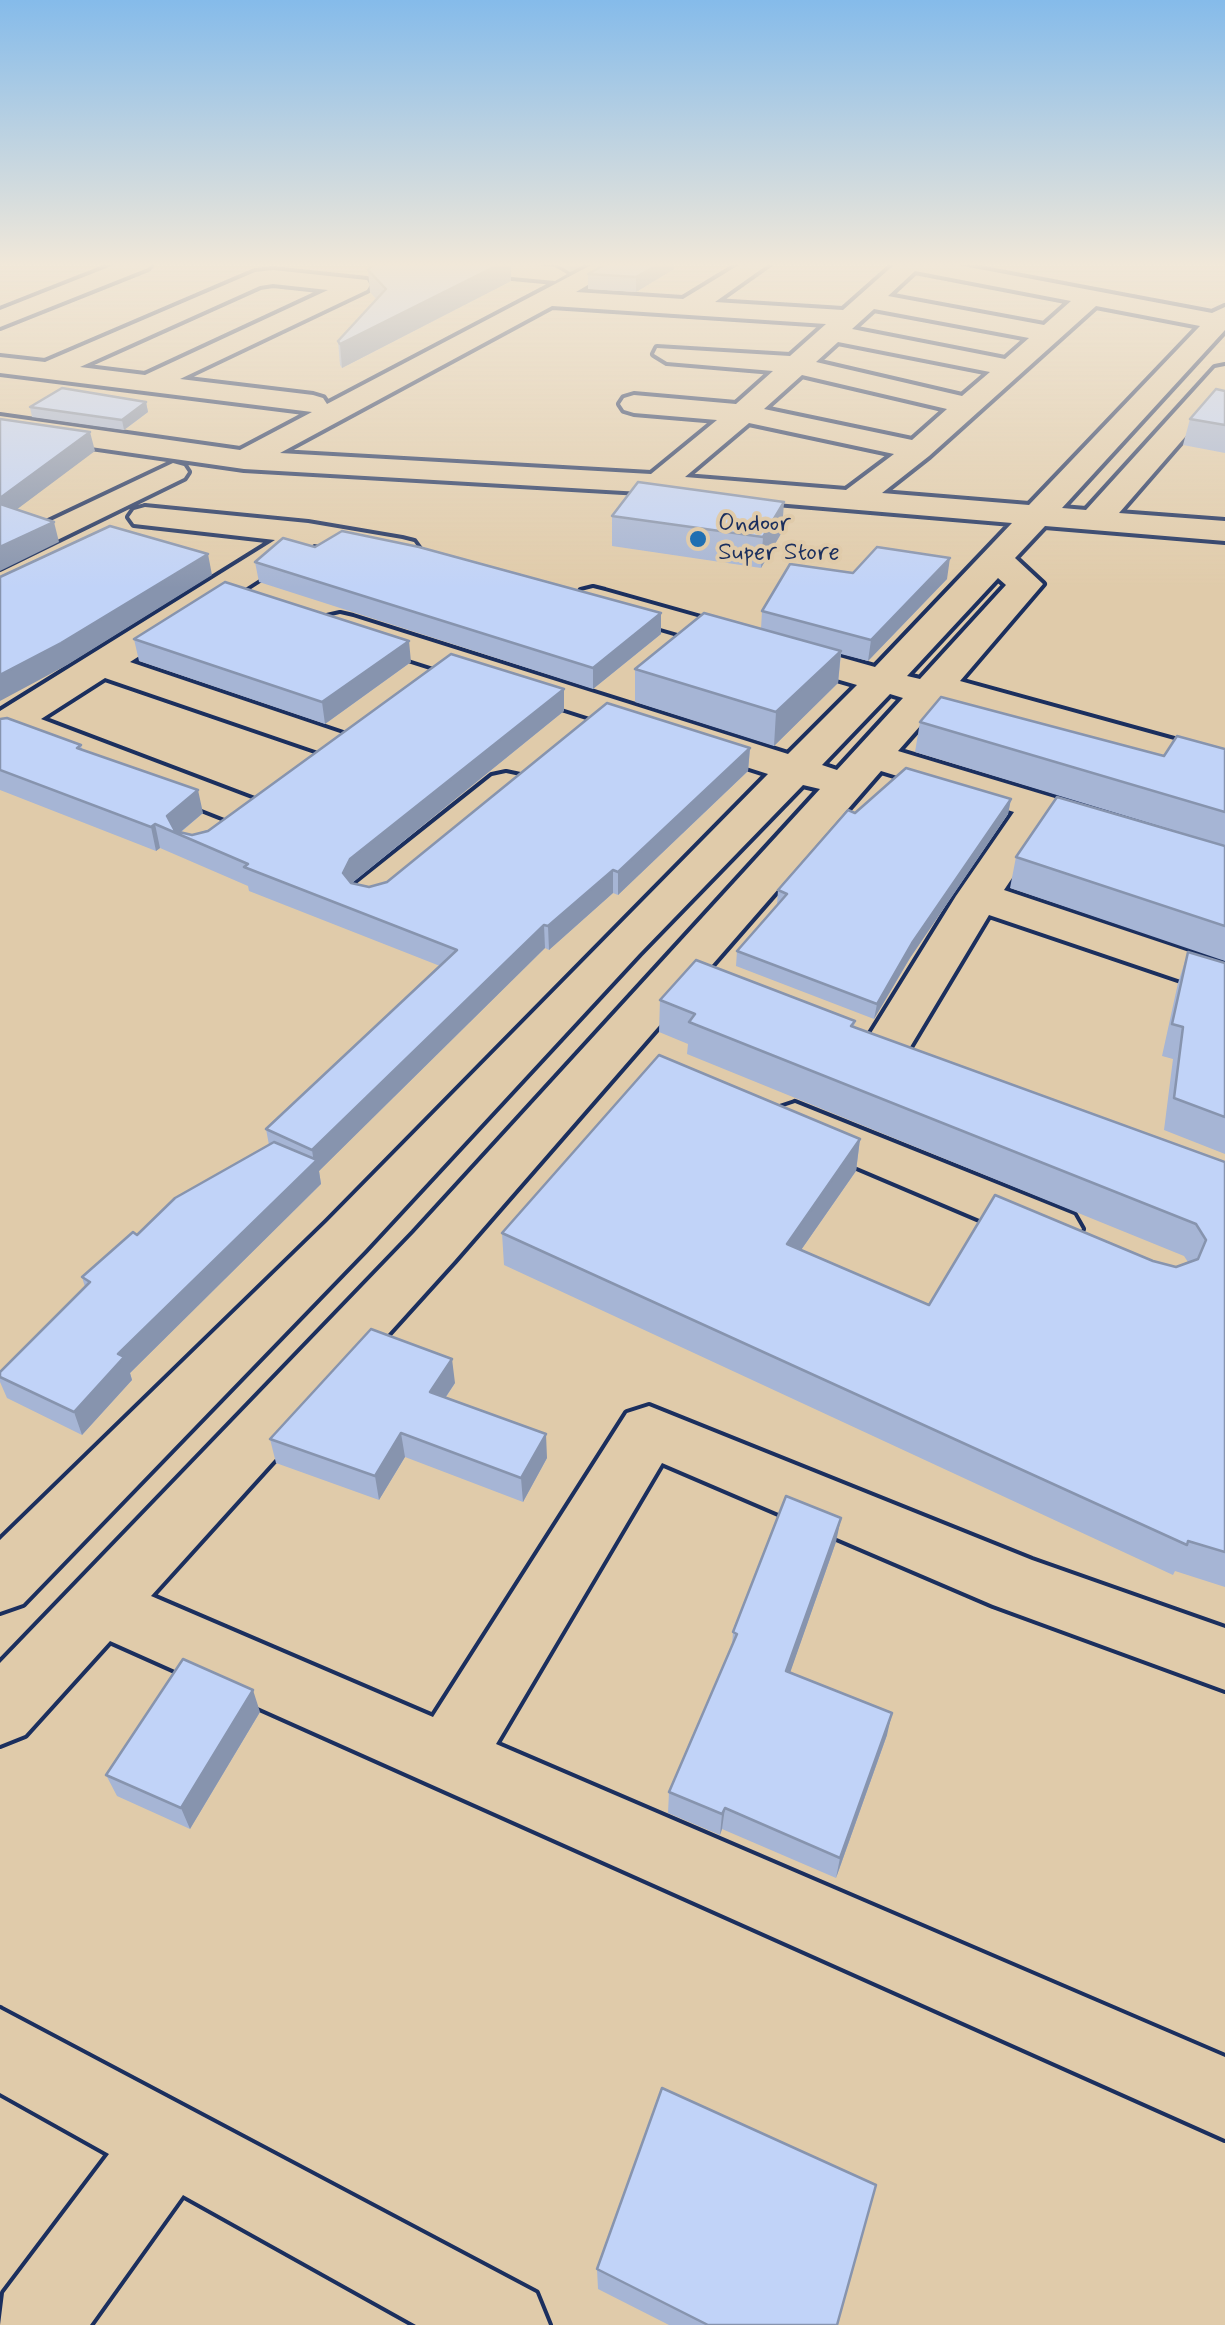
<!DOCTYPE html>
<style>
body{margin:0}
canvas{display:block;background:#e0cbaa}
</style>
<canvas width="1225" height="2325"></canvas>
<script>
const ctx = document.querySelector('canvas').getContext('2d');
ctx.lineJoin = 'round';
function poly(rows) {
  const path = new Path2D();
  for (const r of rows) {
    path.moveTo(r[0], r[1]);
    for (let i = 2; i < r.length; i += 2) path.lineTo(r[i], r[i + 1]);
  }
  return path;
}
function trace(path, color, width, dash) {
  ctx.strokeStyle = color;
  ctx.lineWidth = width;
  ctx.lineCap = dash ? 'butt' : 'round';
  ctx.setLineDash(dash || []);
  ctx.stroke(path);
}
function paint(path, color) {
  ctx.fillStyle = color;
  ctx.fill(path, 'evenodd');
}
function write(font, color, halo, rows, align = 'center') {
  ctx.font = font + ' Mynerve,sans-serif';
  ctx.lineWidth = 8;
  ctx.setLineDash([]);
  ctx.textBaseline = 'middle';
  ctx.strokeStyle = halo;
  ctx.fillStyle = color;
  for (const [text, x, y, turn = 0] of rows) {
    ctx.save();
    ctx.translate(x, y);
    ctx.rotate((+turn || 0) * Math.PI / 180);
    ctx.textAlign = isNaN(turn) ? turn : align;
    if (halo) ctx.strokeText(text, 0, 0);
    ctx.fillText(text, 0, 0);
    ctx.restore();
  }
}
const minor = poly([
 [119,263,152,263,148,268,0,327,0,310,119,263],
 [425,263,512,263,555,267,567,274,555,281,437,270,425,263],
 [595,263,625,263,576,292,683,299,742,263,770,263,715,302,843,310,896,263,947,263,1212,313,1225,307,1225,330,1062,508,1086,510,1215,368,1225,366,1225,391,1119,513,1225,521,1225,541,1045,526,1015,558,1043,584,960,681,1225,754,1225,778,943,700,898,751,1225,849,1225,876,1049,823,1004,890,1225,964,1225,995,989,915,904,1057,887,1062,870,1057,863,1046,956,896,1014,812,881,771,454,1261,151,1596,433,1717,627,1413,649,1406,1032,1560,1225,1628,1225,1690,993,1605,662,1463,496,1744,1225,2057,1225,2139,110,1641,25,1735,0,1745,0,1663,414,1233,820,789,803,785,639,954,365,1250,23,1604,0,1612,0,1540,327,1222,768,774,327,633,322,625,327,617,340,614,353,617,788,754,857,685,581,605,576,598,581,591,593,588,605,591,875,667,1012,523,658,493,244,469,0,434,0,416,240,450,312,412,0,373,0,357,45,362,255,272,273,270,367,280,370,285,367,290,180,379,313,395,323,398,327,404,595,263],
 [915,271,1071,301,1044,325,888,296,915,271],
 [273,284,328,290,145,375,80,367,260,286,273,284],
 [552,306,826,324,790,356,657,348,654,354,667,362,773,371,736,404,634,395,624,398,620,404,624,410,634,413,717,420,651,474,280,453,552,306],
 [1096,306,1200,326,1029,505,882,493,929,456,1096,306],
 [874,309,1029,338,1005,359,852,329,874,309],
 [838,342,990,372,962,396,816,362,838,342],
 [802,375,947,409,912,440,764,409,802,375],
 [749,423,894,454,846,490,685,477,749,423],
 [998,578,1006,585,920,679,907,676,998,578],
 [890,694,903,698,837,770,822,765,890,694],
 [173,463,184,466,188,472,184,478,0,568,0,545,173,463],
 [145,507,308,523,402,539,414,542,419,549,414,556,402,559,314,544,130,662,346,735,352,743,346,751,332,755,318,751,105,678,41,719,257,801,263,810,257,819,242,822,227,819,15,735,0,740,0,711,275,540,134,524,129,517,134,510,145,507],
 [506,773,520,776,526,785,520,794,387,903,371,907,355,903,349,894,355,885,492,776,506,773],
 [795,1103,1074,1215,1082,1229,1074,1243,1055,1249,1036,1243,777,1133,769,1121,777,1109,795,1103],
 [0,2009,536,2293,549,2325,416,2325,183,2195,90,2325,0,2325,4,2293,109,2154,0,2093,0,2009]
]);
trace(minor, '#1b2f5e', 8);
paint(minor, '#e0cbaa');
paint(poly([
 [549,263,587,263,570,272,555,263],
 [674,269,636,292,588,289,588,274],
 [368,270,511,281,342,368,340,365,338,341,376,299,370,292],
 [1225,391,1225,453,1183,445,1190,419],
 [146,402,148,412,124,430,32,417,30,407],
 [612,516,782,532,761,568,612,546],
 [255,562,661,634,593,689,259,582],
 [853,573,947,579,868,661,841,654,838,683,774,746,635,702,635,669,761,629,762,611],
 [134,639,411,662,325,724,139,661],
 [564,711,352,883,369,887,387,882,750,748,748,771,618,895,613,893,549,950,545,948,319,1171,321,1184,130,1373,132,1380,82,1435,7,1398,0,1382,0,1372,85,1287,82,1277,137,1235,269,1145,266,1129,440,966,249,891,248,886,160,848,156,851,0,790,0,719,81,745,82,750,203,813,180,833,192,835],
 [920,722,1164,756,1225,749,1225,846,915,752],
 [1011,799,1008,814,910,958,874,1019,736,966,737,951,777,905,778,890,855,813],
 [1225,846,1225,961,1010,888,1016,857],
 [1188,952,1225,963,1225,1154,1164,1130,1173,1059,1162,1056,1178,983],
 [660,1000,855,1021,854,1027,1225,1162,1225,1587,1175,1571,1173,1575,504,1265,502,1233,860,1139,856,1171,801,1250,929,1305,1153,1261,1176,1267,1188,1262,1184,1256,687,1054,688,1044,659,1032],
 [455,1383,446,1397,547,1458,523,1502,405,1457,379,1500,276,1463,270,1439],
 [836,1542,790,1672,887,1735,836,1878,722,1829,720,1835,668,1813,669,1792,732,1646,733,1632],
 [260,1712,190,1829,117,1796,106,1775],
 [597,2269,837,2325,669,2325,598,2289]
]), '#a6b5d5');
paint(poly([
 [502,263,511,263,511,281,342,368,340,344],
 [570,263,587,263,570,272],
 [661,263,674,263,674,269,636,292,636,277],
 [146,402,148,412,124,430,122,420],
 [90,432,95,451,0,522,0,498],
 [784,502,782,532,761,568,763,537],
 [54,522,59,542,0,571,0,547],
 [208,554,212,575,67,665,0,701,0,675],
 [950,558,947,579,868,661,871,640],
 [661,613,661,634,593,689,593,668],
 [409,641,411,662,325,724,322,702],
 [841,651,838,683,774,746,776,712],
 [564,689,564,711,353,882,346,896,343,873,350,859],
 [750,748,748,771,618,895,618,872],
 [198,790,203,813,178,834,171,831,167,816],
 [1011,799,1008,814,910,958,874,1019,877,1004,912,943],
 [155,824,160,848,156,851,151,827],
 [613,870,613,893,549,950,548,926],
 [544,925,545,948,319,1171,321,1184,130,1373,132,1380,82,1435,74,1412,118,1354,314,1163,312,1150],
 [860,1139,856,1171,783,1276,787,1244],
 [452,1359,455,1383,433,1416,430,1392],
 [401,1433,405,1457,379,1500,375,1476],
 [546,1434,547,1458,523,1502,521,1478],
 [841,1518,836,1542,783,1693,786,1671],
 [253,1690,260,1712,190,1829,181,1808],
 [892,1713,887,1735,836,1878,840,1858],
 [725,1808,722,1829,720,1835,722,1814]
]), '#8794ae');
const building = poly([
 [375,263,502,263,340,344,338,341,386,289,368,270,375,263],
 [608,263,661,263,636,277,588,274,608,263],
 [62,388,146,402,122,420,30,407,62,388],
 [1216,389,1225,391,1225,425,1190,419,1216,389],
 [0,419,90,432,0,498,0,419],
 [638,482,784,502,763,537,612,516,638,482],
 [0,504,54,522,0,547,0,504],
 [110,526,208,554,61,643,0,675,0,577,110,526],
 [342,531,419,547,661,613,593,668,255,562,283,538,315,547,342,531],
 [877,547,950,558,871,640,762,611,790,564,853,573,877,547],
 [225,582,409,641,322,702,134,639,225,582],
 [704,613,841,651,776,712,635,669,704,613],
 [451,654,564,689,350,859,343,873,351,883,369,887,387,882,607,703,750,748,618,872,613,870,548,926,544,925,312,1150,266,1129,457,950,244,867,248,864,155,824,151,827,0,770,0,719,7,718,81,745,77,748,198,790,167,816,175,831,192,835,208,831,451,654],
 [941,697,1164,756,1177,736,1225,749,1225,812,920,722,941,697],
 [906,768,1011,799,912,943,877,1004,737,951,787,894,778,890,848,810,855,813,906,768],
 [1057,797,1225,846,1225,926,1016,857,1057,797],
 [1188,952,1225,963,1225,1117,1174,1098,1183,1027,1172,1024,1188,952],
 [696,960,855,1021,851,1026,1225,1162,1225,1552,1188,1541,1187,1545,502,1233,659,1055,860,1139,787,1244,929,1305,995,1195,1153,1261,1176,1267,1198,1259,1206,1240,1196,1224,689,1022,695,1014,660,1000,696,960],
 [274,1142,317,1160,118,1354,124,1357,74,1412,0,1377,0,1372,90,1282,82,1277,133,1232,137,1235,175,1198,274,1142],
 [371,1329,452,1359,430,1392,546,1434,521,1478,401,1433,375,1476,270,1439,371,1329],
 [786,1496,841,1518,786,1671,892,1713,840,1858,725,1808,722,1814,669,1792,737,1634,733,1632,786,1496],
 [183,1659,253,1690,181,1808,106,1775,183,1659],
 [662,2088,876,2185,837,2325,708,2325,597,2269,662,2088]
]);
paint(building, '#c1d3f8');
trace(building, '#8794ae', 2.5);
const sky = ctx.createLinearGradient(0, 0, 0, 588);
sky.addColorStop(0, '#85bbea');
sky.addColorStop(0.45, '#f1e8d9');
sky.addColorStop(1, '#f1e8d900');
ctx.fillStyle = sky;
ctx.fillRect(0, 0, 1225, 588);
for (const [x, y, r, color] of [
 [698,539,10,"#1f6fb2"]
]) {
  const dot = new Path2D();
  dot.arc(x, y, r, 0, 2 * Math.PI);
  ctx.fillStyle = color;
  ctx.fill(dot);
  trace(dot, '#e0cbaa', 4);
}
write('25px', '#1b2f5e', '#e0cbaa', [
 ["Ondoor",718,525],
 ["Super Store",718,554]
], 'left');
</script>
